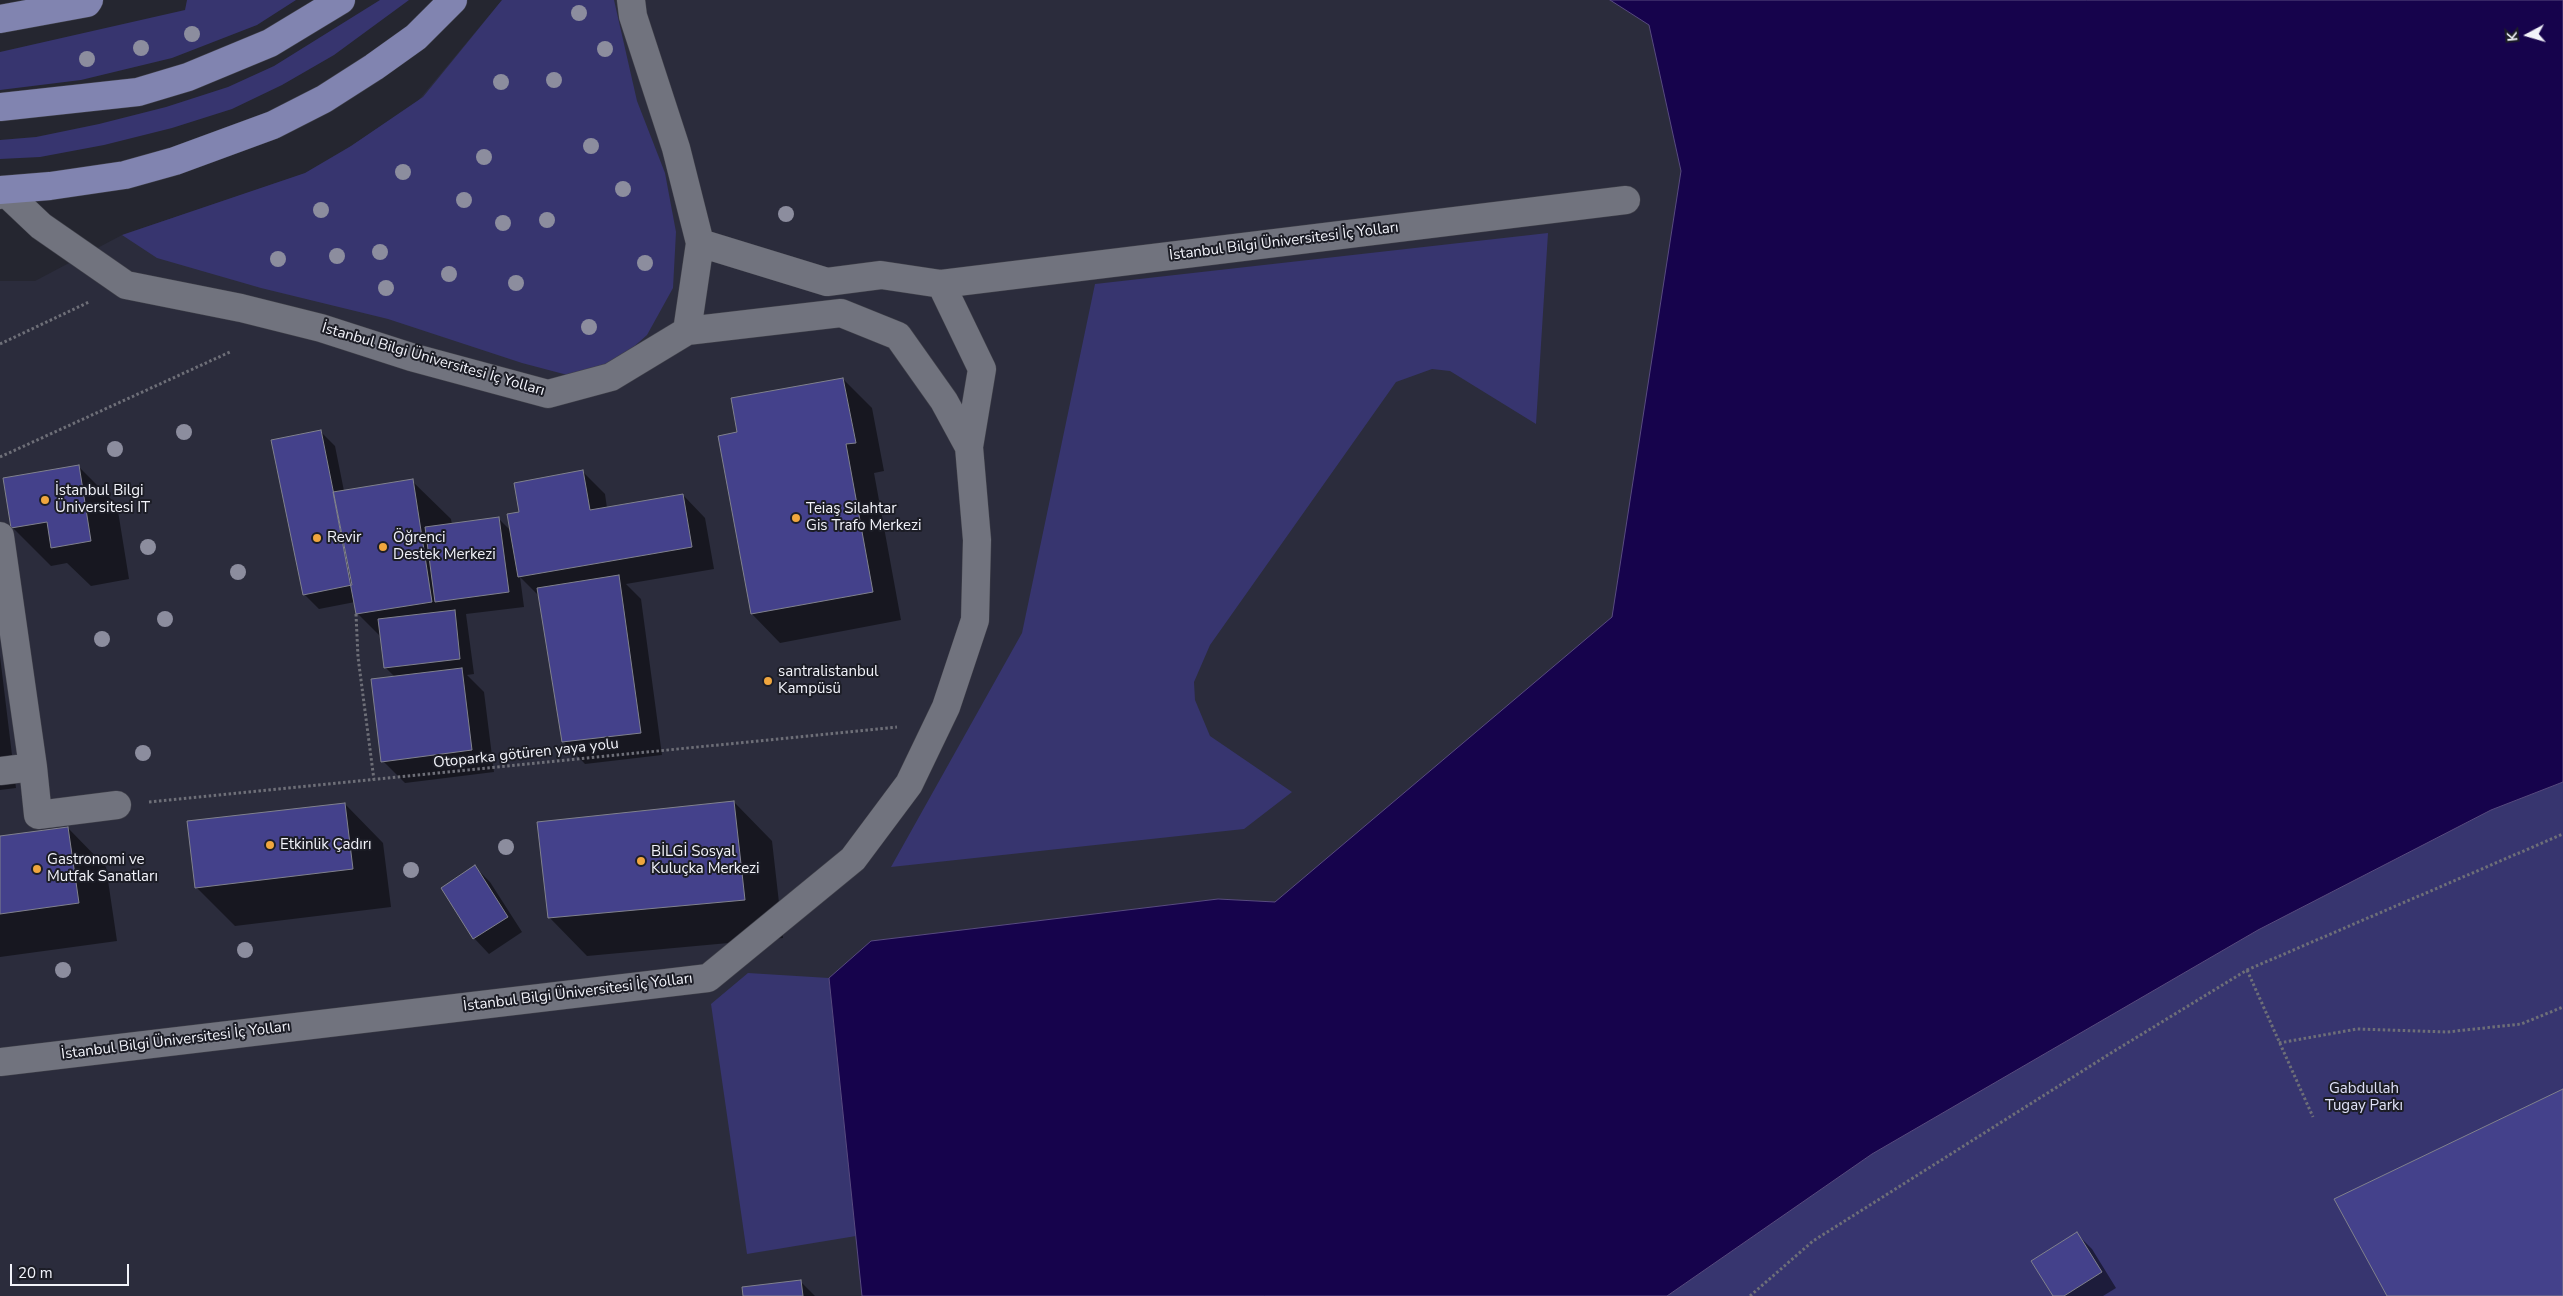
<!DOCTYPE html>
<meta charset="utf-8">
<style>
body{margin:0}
#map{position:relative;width:2563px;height:1296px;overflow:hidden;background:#252630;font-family:"Nunito Sans",sans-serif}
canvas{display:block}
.north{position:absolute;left:2503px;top:10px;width:50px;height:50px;-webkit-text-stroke:4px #1c1d26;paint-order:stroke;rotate:264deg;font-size:14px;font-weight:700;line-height:20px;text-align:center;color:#f2f3fa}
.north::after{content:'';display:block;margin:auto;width:18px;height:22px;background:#f2f3fa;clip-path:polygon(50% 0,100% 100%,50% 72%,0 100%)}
.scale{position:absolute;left:10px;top:1264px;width:119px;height:22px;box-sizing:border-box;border:2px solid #f2f3fa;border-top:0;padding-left:6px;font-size:15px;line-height:18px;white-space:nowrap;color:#f2f3fa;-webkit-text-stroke:4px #1c1d26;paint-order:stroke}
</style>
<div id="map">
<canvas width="2563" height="1296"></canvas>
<div class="north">K</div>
<div class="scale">20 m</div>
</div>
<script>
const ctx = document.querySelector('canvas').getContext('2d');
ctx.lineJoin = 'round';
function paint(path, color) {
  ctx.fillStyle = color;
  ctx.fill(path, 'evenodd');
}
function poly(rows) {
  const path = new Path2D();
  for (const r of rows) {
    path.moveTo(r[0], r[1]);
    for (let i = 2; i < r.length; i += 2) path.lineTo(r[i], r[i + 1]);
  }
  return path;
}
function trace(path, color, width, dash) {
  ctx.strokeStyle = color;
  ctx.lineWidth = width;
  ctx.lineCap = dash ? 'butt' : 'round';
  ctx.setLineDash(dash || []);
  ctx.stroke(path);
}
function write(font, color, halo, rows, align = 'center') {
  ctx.font = font + ' "Nunito Sans",sans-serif';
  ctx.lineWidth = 4;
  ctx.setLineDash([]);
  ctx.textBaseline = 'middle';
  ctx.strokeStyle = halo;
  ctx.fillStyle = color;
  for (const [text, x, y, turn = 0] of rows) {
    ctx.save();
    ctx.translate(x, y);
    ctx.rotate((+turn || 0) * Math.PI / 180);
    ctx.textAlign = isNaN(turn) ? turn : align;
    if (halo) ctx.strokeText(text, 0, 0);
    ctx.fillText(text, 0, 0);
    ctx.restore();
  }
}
paint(poly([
 [502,0,1610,0,1649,25,1681,171,1613,617,1275,902,1218,899,871,941,829,978,862,1296,0,1296,0,281,35,281,122,235,315,170,417,102]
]), '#2b2c3c');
paint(poly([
 [187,0,296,0,257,25,172,58,81,80,0,90,0,52,185,10],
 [380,0,409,0,334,55,282,85,232,109,172,128,104,145,40,157,0,159,0,140,36,137,99,124,166,107,228,87,274,66],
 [502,0,614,0,637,101,665,173,676,232,673,288,647,335,594,382,522,363,388,319,261,288,157,258,122,235,305,173,351,146,423,97],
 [1548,233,1536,424,1450,371,1432,369,1396,382,1210,645,1194,682,1195,700,1210,736,1292,792,1244,829,891,867,1022,633,1095,284],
 [2563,782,2563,1296,1667,1296,1872,1154,2258,930,2491,810],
 [748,973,829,978,856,1236,747,1254,711,1004]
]), '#37356f');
const water = poly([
 [1610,0,2563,0,2563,782,2491,810,2258,930,1872,1154,1667,1296,862,1296,829,978,871,941,1218,899,1275,902,1612,617,1681,171,1649,25,1610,0]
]);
paint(water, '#16034c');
trace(water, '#584b80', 1);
paint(poly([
 [843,379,872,408,884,471,874,473,901,620,780,643,752,614,739,433],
 [320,431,335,446,344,491,412,481,451,519,452,525,499,519,511,531,520,513,583,472,605,494,607,508,683,495,705,518,714,569,626,584,641,599,662,755,585,764,563,741,540,597,520,577,524,607,466,614,474,674,467,675,484,692,494,772,405,783,383,761,395,677,385,667,382,638,357,613,355,602,319,609,304,594],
 [78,466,117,505,129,579,91,586,67,563,51,566,12,527],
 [0,656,16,788,0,790],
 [734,802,772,841,783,938,587,956,549,917],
 [345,804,383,843,391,907,235,926,196,887],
 [68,828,106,867,117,941,0,957,0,837],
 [475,867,490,882,522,932,489,954,474,938,442,888],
 [2077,1234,2092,1249,2116,1288,2103,1296,2054,1296],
 [801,1282,815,1296,744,1296]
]), '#0007');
const building = poly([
 [843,378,856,443,846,444,873,592,751,614,718,436,737,432,731,398,843,378],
 [321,430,352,585,303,595,271,440,321,430],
 [79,465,91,541,51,548,47,522,11,528,3,478,79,465],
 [583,470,590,510,683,494,692,547,518,577,507,514,519,512,514,483,583,470],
 [413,479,432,602,356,614,333,492,413,479],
 [499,517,509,592,435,602,425,527,499,517],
 [619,575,641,733,562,742,537,588,619,575],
 [455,610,460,659,384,668,378,619,455,610],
 [462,668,472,750,381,762,371,679,462,668],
 [734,801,745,900,548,918,537,822,734,801],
 [345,803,353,869,195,888,187,821,345,803],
 [68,827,79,903,0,914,0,836,68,827],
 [475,865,508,917,473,939,441,888,475,865],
 [2563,1089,2563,1296,2387,1296,2334,1199,2563,1089],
 [2077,1232,2102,1272,2064,1296,2053,1296,2031,1261,2077,1232],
 [801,1280,803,1296,743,1296,742,1287,801,1280]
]);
paint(building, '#44418b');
trace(building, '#80818d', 1);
const minor = poly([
 [631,0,633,16,676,148,700,243,687,331],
 [0,195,3,190,41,226,126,285,241,308,321,328,411,357,548,394,611,377,687,331,841,313,898,336,944,401,969,447],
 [700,243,827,282,881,275,941,284,1626,200],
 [0,536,33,767],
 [0,771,33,767,38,815,117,805],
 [0,1062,708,978,853,859,909,784,946,707,975,620,977,540,969,447,982,369,941,284]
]);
const major = poly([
 [0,19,87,3,89,0],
 [0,107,138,92,188,77,270,43,341,0],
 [0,190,50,186,125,175,175,161,273,125,324,99,374,67,416,37,453,0]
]);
trace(minor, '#40414a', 29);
trace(major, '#40414a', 29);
trace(poly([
 [0,344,89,302],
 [0,457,230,352],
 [356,614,358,657,374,780],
 [149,802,897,727],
 [2247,970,2313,1117],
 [2279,1043,2357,1029,2447,1032,2521,1024,2563,1007],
 [1750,1296,1813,1241,2111,1053,2247,970,2563,834]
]), '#6e6f78', 3, [2.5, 2.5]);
trace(minor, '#71737e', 28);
trace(major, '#8184b0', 28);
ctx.fillStyle = '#8c8d9e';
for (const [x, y] of [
 [579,13],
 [192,34],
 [141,48],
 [605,49],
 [87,59],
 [554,80],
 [501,82],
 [591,146],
 [484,157],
 [403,172],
 [623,189],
 [464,200],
 [321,210],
 [786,214],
 [547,220],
 [503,223],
 [380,252],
 [337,256],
 [278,259],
 [645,263],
 [449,274],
 [516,283],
 [386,288],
 [589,327],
 [184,432],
 [115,449],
 [148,547],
 [238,572],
 [165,619],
 [102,639],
 [143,753],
 [506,847],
 [411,870],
 [245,950],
 [63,970]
]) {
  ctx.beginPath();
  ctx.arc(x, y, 8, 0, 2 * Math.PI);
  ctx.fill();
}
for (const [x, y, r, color] of [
 [45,500,5,"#f0a63e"],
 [796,518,5,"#f0a63e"],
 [317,538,5,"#f0a63e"],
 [383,547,5,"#f0a63e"],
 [768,681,5,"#f0a63e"],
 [270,845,5,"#f0a63e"],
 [641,861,5,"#f0a63e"],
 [37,869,5,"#f0a63e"]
]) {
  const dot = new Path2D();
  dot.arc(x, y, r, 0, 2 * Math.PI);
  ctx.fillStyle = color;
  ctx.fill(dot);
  trace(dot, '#1c1d26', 2);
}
write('15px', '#f2f3fa', '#1c1d26', [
 ["İstanbul Bilgi Üniversitesi İç Yolları",1284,242,-7],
 ["İstanbul Bilgi Üniversitesi İç Yolları",433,360,16],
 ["Otoparka götüren yaya yolu",526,754,-6],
 ["İstanbul Bilgi Üniversitesi İç Yolları",578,993,-7],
 ["İstanbul Bilgi Üniversitesi İç Yolları",176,1041,-7]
]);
write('15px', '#f2f3fa', '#1c1d26', [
 ["İstanbul Bilgi",55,491],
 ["Üniversitesi IT",55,508],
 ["Teiaş Silahtar",806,509],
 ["Gis Trafo Merkezi",806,526],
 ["Revir",327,538],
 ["Öğrenci",393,538],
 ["Destek Merkezi",393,555],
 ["santralistanbul",778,672],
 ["Kampüsü",778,689],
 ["Etkinlik Çadırı",280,845],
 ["BİLGİ Sosyal",651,852],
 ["Kuluçka Merkezi",651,869],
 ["Gastronomi ve",47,860],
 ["Mutfak Sanatları",47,877]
], 'left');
write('15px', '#e0e2f8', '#1c1d26', [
 ["Gabdullah",2364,1089],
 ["Tugay Parkı",2364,1106]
]);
</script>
